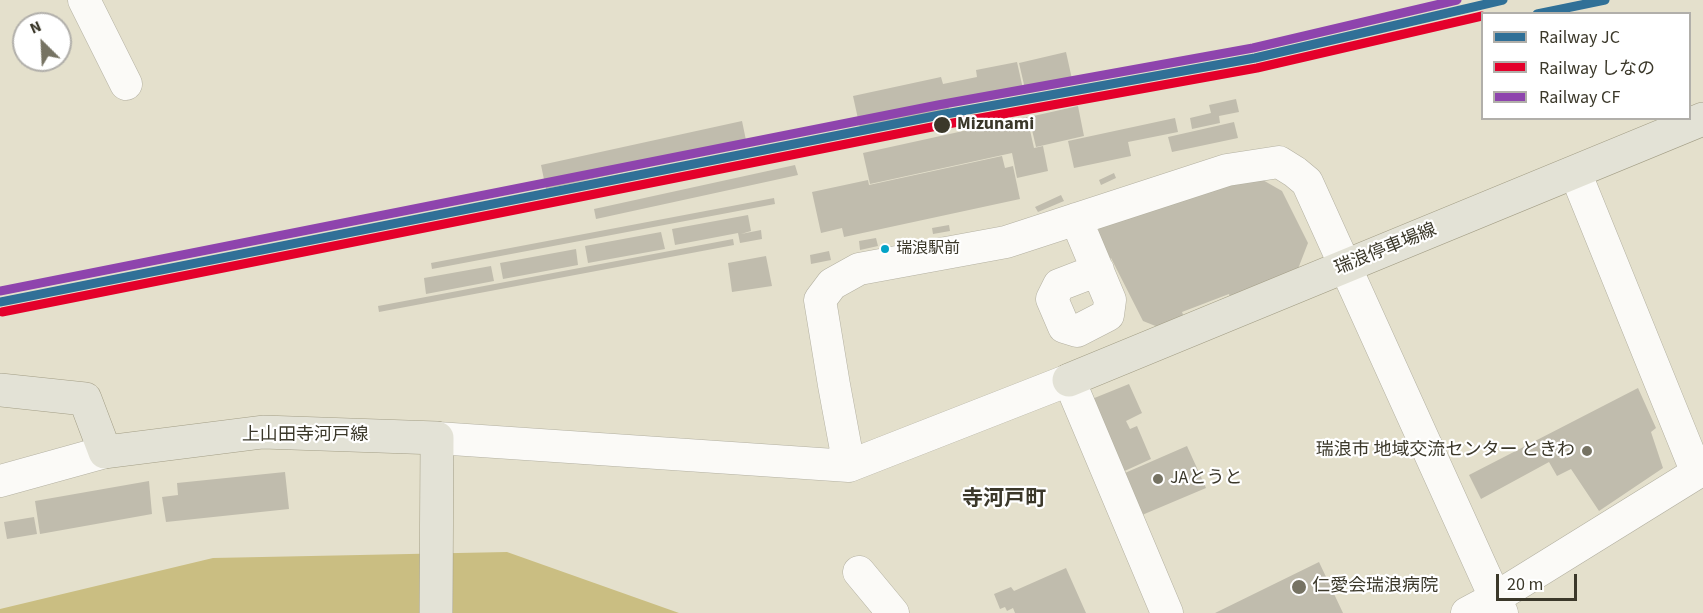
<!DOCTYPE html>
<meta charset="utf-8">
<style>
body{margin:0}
#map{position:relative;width:1703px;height:613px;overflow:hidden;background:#e4e0cc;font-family:"Source Sans 3","Noto Sans JP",sans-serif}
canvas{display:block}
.legend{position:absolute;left:1481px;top:12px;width:210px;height:108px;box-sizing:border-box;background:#fff;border:2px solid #b1afaa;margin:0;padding:8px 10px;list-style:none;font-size:18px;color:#3b382a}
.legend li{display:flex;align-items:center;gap:12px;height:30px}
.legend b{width:30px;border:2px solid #b1afaa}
.north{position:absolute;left:12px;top:12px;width:60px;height:60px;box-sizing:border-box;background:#fff;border:2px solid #b1afaa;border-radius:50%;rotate:336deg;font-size:16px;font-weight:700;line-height:24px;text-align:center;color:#3b382a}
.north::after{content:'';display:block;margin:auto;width:21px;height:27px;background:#767363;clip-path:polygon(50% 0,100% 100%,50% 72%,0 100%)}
.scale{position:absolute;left:1496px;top:574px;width:81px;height:27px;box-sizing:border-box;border:3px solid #3b382a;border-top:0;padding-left:8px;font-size:18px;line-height:21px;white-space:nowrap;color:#3b382a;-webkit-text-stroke:4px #fff;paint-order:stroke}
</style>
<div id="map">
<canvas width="1703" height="613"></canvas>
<ul class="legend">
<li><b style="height:8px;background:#307097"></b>Railway JC</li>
<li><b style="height:8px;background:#e4002b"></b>Railway しなの</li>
<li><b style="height:8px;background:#8e44ad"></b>Railway CF</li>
</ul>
<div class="north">N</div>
<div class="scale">20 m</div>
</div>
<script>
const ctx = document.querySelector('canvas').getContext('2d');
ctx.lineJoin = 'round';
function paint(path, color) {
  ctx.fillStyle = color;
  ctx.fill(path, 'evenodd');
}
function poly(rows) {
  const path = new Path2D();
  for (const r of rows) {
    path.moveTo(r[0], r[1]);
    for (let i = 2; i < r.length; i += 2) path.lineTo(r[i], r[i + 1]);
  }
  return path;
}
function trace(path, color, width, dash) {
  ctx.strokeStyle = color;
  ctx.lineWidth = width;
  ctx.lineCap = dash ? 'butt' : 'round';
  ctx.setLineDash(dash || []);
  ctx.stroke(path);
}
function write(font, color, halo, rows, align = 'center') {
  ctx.font = font + ' "Source Sans 3","Noto Sans JP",sans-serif';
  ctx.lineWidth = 4.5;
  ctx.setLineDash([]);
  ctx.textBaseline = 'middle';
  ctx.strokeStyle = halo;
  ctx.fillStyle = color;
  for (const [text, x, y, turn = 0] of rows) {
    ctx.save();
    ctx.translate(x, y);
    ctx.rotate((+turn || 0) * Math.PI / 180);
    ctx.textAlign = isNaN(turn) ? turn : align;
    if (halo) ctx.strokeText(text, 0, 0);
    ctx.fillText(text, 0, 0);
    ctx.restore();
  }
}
paint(poly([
 [507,552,679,613,0,613,0,609,213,558]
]), '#cabe82');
paint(poly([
 [1066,52,1072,79,1025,89,1019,63],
 [1017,62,1023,89,948,106,949,109,860,128,853,96,941,77,943,84,977,77,976,70],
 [1236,99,1239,112,1219,116,1220,123,1192,129,1190,118,1211,113,1209,105],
 [1078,106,1084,136,1036,147,1029,117],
 [1027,117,1034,148,1043,146,1048,171,1017,178,1012,153,870,184,863,153],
 [1175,118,1178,132,1128,142,1131,156,1074,168,1068,141],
 [742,121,747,145,546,189,541,165],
 [1234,122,1238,138,1172,152,1168,137],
 [1002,156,1005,168,1013,166,1020,199,844,237,842,228,821,233,812,192,868,180,869,185],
 [795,165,798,175,596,219,594,209],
 [1114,173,1116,178,1101,185,1099,180],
 [1254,175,1282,191,1308,243,1296,274,1231,301,1229,294,1182,312,1184,317,1158,327,1143,321,1111,258,1107,260,1095,236,1101,225,1122,217,1123,220],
 [1061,195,1064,201,1038,212,1035,207],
 [774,198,775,204,432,269,431,263],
 [748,215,751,231,741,234,761,230,762,239,740,243,738,233,675,245,672,229],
 [949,225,950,231,933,234,932,228],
 [661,232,665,249,588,263,585,246],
 [876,238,878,246,860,250,859,241],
 [733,239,734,245,379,312,378,306],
 [576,249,578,265,503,279,500,263],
 [829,251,831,260,811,264,810,255],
 [766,256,772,286,732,292,728,263],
 [491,266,494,281,426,294,424,278],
 [1129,384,1142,413,1126,421,1130,429,1137,426,1151,459,1118,474,1087,401],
 [1638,388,1656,428,1651,432,1663,468,1599,511,1571,469,1557,476,1549,462,1481,499,1469,475],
 [1187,446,1206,488,1135,518,1118,476],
 [285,472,289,509,166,522,162,497,178,495,177,483],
 [149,481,152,514,40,534,35,501],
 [34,517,37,534,7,539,4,522],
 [1319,562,1343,613,1215,613],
 [1066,568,1086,613,1015,613,1013,608,1007,611,1005,607,1000,609,994,594,1011,587,1014,591]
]), '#c0bcad');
const minor = poly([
 [84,0,126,84],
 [1575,172,1697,473],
 [1076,219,1110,300,1108,315,1077,331,1064,327,1052,299,1059,285,1098,270],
 [437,438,849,466,1069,380,1167,613],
 [849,466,834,385,820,300,832,284,859,269,1006,242,1227,170,1279,162,1295,172,1307,182,1502,613],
 [0,481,105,452],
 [859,572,893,613],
 [1467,613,1495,598,1703,469]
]);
const major = poly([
 [1069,380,1703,119],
 [0,390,85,399,105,452,263,432,437,438,436,613]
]);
trace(minor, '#b3b0a1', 33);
trace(major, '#a39e86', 34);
trace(minor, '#fbfaf7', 32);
trace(major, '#e3e2d6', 33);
trace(poly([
 [1537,14,1605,0],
 [0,302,940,115,1255,58,1503,0]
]), '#307097', 9);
trace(poly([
 [2,312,942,125,1257,68,1482,16]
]), '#e4002b', 9);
trace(poly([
 [0,291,938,105,1253,48,1457,0]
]), '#8e44ad', 9);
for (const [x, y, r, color] of [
 [942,125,9,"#3b382a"],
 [885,249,5,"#03a3c6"],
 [1587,451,6,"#767363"],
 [1158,479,6,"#767363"],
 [1299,587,8,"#767363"]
]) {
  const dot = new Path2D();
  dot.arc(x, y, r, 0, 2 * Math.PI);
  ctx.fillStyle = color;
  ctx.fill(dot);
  trace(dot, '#fff', 2);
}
write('16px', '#3b382a', '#fff', [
 ["瑞浪駅前",896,249]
], 'left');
write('bold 18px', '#3b382a', '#fff', [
 ["Mizunami",957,125]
], 'left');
write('18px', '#3b382a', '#fff', [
 ["瑞浪停車場線",1386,250,-22],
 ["上山田寺河戸線",305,436]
]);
write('18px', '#3b382a', '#fff', [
 ["瑞浪市 地域交流センター ときわ",1575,451,"right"],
 ["JAとうと",1170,479],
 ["仁愛会瑞浪病院",1312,587]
], 'left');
write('bold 21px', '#3b382a', '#fff', [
 ["寺河戸町",1004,500]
]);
</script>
